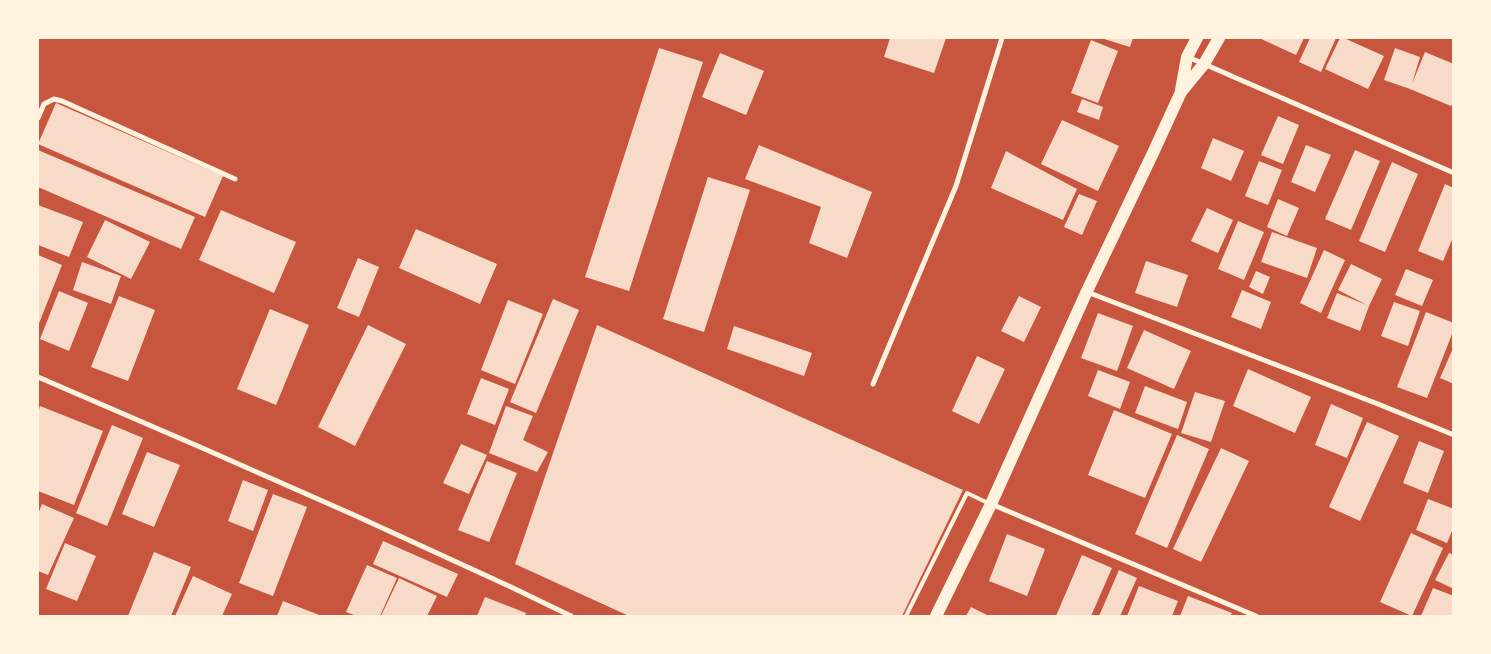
<!DOCTYPE html>
<style>
body{margin:0}
#map{position:relative;width:1491px;height:654px;overflow:hidden;background:#c8553d;font-family:Roboto,sans-serif}
canvas{display:block}
.frame{position:absolute;inset:0;border:39px solid #fff3e0;pointer-events:none}
</style>
<div id="map">
<canvas width="1491" height="654"></canvas>
<div class="frame"></div>
</div>
<script>
const ctx = document.querySelector('canvas').getContext('2d');
ctx.lineJoin = 'round';
function paint(path, color) {
  ctx.fillStyle = color;
  ctx.fill(path, 'evenodd');
}
function poly(rows) {
  const path = new Path2D();
  for (const r of rows) {
    path.moveTo(r[0], r[1]);
    for (let i = 2; i < r.length; i += 2) path.lineTo(r[i], r[i + 1]);
  }
  return path;
}
function trace(path, color, width, dash) {
  ctx.strokeStyle = color;
  ctx.lineWidth = width;
  ctx.lineCap = dash ? 'butt' : 'round';
  ctx.setLineDash(dash || []);
  ctx.stroke(path);
}
paint(poly([
 [890,38,946,38,934,73,884,57],
 [1101,38,1133,38,1130,47],
 [1259,38,1304,38,1296,55],
 [1310,38,1336,38,1321,72,1299,62],
 [1340,38,1344,38,1384,56,1368,89,1325,69],
 [1091,40,1118,51,1098,103,1071,93],
 [659,48,703,62,629,291,585,277],
 [1395,48,1420,57,1412,84,1425,52,1454,64,1454,101,1451,106,1410,89,1384,80],
 [720,53,764,71,746,115,702,97],
 [1082,99,1103,107,1099,120,1077,112],
 [56,103,223,176,205,217,38,144],
 [1278,116,1299,125,1283,164,1261,155],
 [1062,120,1119,146,1098,191,1041,164],
 [1213,138,1244,151,1231,181,1201,168],
 [759,145,872,192,847,258,809,243,821,207,745,179],
 [1306,145,1331,155,1315,192,1291,182],
 [38,150,195,217,181,249,38,187],
 [1355,150,1380,161,1351,230,1325,219],
 [1006,151,1077,189,1063,220,991,188],
 [1259,161,1282,170,1268,205,1245,196],
 [1392,162,1418,174,1385,252,1359,241],
 [708,177,750,190,704,332,663,319],
 [1445,184,1454,188,1454,235,1443,261,1418,251],
 [1079,194,1097,201,1082,235,1064,227],
 [1278,199,1299,208,1287,236,1267,227],
 [38,205,83,222,69,257,38,245],
 [1207,208,1233,220,1218,253,1191,241],
 [221,210,296,242,274,293,199,260],
 [105,220,150,242,131,279,87,257],
 [1238,221,1264,232,1244,280,1218,269],
 [416,229,497,264,480,304,399,268],
 [1272,232,1317,248,1307,278,1261,262],
 [1324,250,1345,260,1321,313,1300,303],
 [38,255,62,265,38,326],
 [358,258,379,267,359,317,337,308],
 [1146,261,1188,275,1177,307,1135,293],
 [82,262,121,276,111,304,73,290],
 [1351,264,1382,279,1369,306,1360,331,1327,318,1337,293,1367,305,1338,290],
 [1406,269,1433,280,1422,306,1395,295],
 [1256,271,1270,277,1263,294,1249,287],
 [1242,290,1271,302,1261,329,1231,317],
 [59,291,88,303,69,351,40,339],
 [119,296,155,310,128,381,91,367],
 [1019,296,1041,307,1024,342,1001,331],
 [553,299,579,310,536,413,510,402],
 [508,300,543,314,515,384,481,370],
 [1394,302,1420,311,1408,346,1381,336],
 [270,309,309,325,276,405,237,389],
 [1426,312,1454,323,1454,329,1427,398,1397,387],
 [1098,313,1133,326,1117,371,1081,358],
 [368,325,406,344,355,446,318,427],
 [597,325,963,490,902,616,629,616,515,564],
 [734,326,812,353,804,376,727,349],
 [1144,330,1191,351,1174,389,1127,368],
 [1454,346,1454,384,1440,378],
 [977,356,1005,369,979,424,952,411],
 [1248,369,1311,397,1295,433,1233,406],
 [1098,370,1130,382,1120,409,1088,396],
 [481,378,509,389,495,425,467,414],
 [1145,386,1187,402,1178,429,1135,413],
 [1195,392,1225,401,1211,442,1181,433],
 [1331,404,1363,418,1347,458,1315,445],
 [40,406,103,431,74,505,38,491,38,413],
 [506,406,533,416,523,440,548,452,537,472,489,453],
 [1114,410,1172,434,1145,498,1088,475],
 [1367,422,1399,436,1360,521,1329,507],
 [112,425,143,438,107,526,76,513],
 [1177,435,1209,449,1167,548,1135,534],
 [1419,441,1444,451,1428,493,1403,483],
 [461,444,487,455,469,494,443,483],
 [1221,448,1249,461,1201,562,1173,549],
 [147,452,180,465,154,527,122,514],
 [487,461,517,473,489,542,458,530],
 [243,480,268,490,253,531,228,521],
 [273,494,307,507,273,596,239,583],
 [1428,499,1454,509,1454,526,1447,543,1416,530],
 [42,504,74,518,48,575,38,571,38,514],
 [1411,533,1443,548,1412,616,1380,602],
 [1007,534,1045,549,1027,596,989,581],
 [383,541,458,574,447,597,373,564],
 [65,543,96,556,77,601,46,589],
 [154,552,191,567,171,616,128,616],
 [1449,553,1454,555,1454,589,1435,580],
 [1082,555,1112,568,1091,616,1056,616],
 [367,565,397,578,380,616,357,616,346,612],
 [1119,570,1137,578,1120,616,1099,616],
 [193,576,232,594,222,616,175,616],
 [399,578,437,596,427,616,381,616],
 [1139,586,1178,601,1172,616,1127,616],
 [1433,588,1454,596,1454,616,1421,616],
 [1188,596,1232,613,1230,616,1180,616],
 [485,597,526,613,525,616,477,616],
 [283,601,322,616,277,616],
 [971,607,989,616,966,616]
]), '#f7dbc8');
trace(poly([
 [906,616,967,493,988,503]
]), '#fff3e0', 4);
trace(poly([
 [1188,57,1454,173],
 [38,118,44,104,54,99,62,101,235,179],
 [1087,292,1378,404,1454,435],
 [38,377,200,447,354,515,511,587,571,616],
 [873,384,956,186,1002,38],
 [991,504,1256,616]
]), '#fff3e0', 5);
trace(poly([
 [1181,90,1187,57,1197,38],
 [936,616,991,504,1087,291,1153,153,1181,92,1204,64,1219,38]
]), '#fff3e0', 12);
</script>
